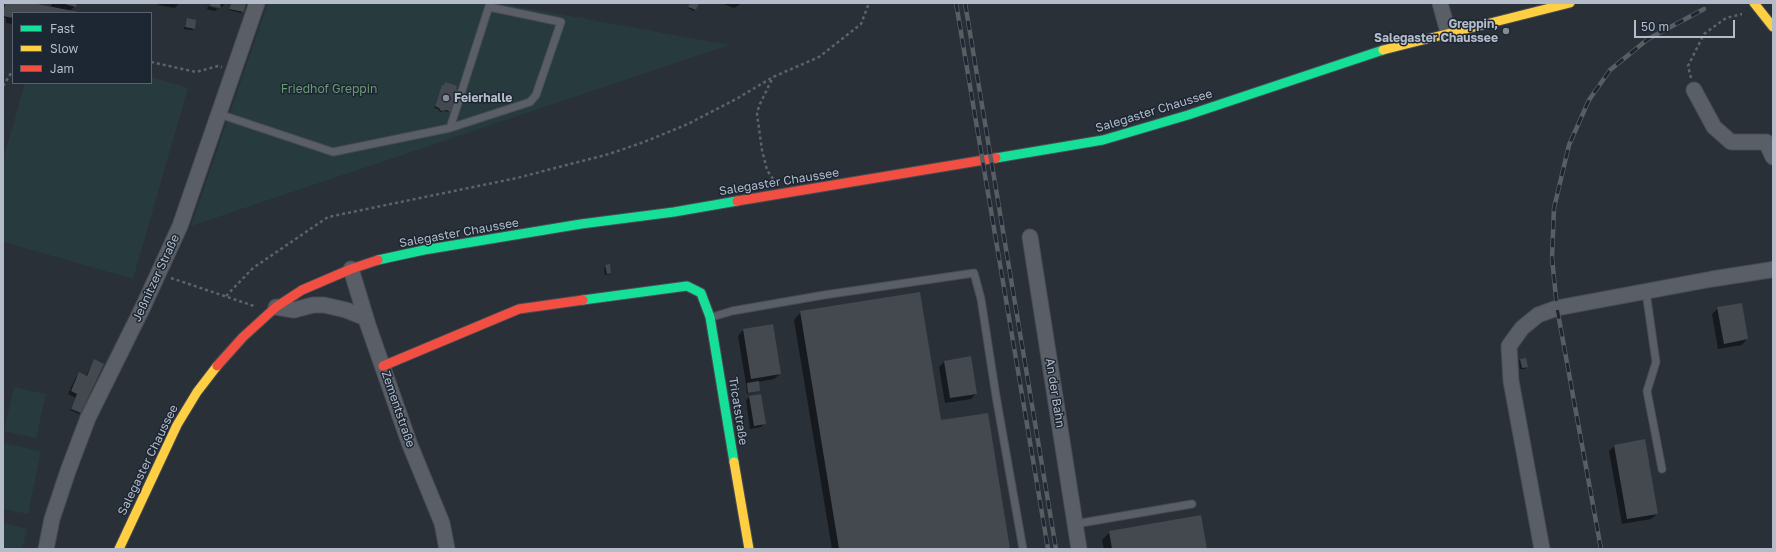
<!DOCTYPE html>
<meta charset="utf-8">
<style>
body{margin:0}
#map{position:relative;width:1776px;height:552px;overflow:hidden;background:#2a3038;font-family:"Golos Text",sans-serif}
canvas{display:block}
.frame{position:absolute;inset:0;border:4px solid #b4bcc9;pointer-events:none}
.legend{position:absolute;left:12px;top:12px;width:140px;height:72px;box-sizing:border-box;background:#1d2633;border:1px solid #59626f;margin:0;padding:5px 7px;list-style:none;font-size:12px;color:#b4bcc9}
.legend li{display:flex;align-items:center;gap:8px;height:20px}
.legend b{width:20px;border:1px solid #59626f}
.scale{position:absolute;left:1634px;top:20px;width:101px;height:18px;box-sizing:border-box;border:2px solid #b4bcc9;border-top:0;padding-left:5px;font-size:12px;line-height:14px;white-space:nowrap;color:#b4bcc9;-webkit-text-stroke:3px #1d2633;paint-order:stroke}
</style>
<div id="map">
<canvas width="1776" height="552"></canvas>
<div class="frame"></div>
<ul class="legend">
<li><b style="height:5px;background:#16e098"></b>Fast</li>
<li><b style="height:5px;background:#ffcf43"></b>Slow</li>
<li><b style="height:5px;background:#f24e42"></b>Jam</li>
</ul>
<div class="scale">50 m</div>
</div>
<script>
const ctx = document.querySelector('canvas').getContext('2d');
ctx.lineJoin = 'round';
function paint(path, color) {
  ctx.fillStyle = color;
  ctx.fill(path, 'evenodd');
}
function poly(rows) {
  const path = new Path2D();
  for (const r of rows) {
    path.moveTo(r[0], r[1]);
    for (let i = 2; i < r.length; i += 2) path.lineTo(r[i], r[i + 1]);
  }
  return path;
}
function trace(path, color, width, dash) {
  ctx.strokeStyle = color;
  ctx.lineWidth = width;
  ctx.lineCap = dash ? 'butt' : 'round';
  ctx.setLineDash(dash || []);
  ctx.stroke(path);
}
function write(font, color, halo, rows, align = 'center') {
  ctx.font = font + ' "Golos Text",sans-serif';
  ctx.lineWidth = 3;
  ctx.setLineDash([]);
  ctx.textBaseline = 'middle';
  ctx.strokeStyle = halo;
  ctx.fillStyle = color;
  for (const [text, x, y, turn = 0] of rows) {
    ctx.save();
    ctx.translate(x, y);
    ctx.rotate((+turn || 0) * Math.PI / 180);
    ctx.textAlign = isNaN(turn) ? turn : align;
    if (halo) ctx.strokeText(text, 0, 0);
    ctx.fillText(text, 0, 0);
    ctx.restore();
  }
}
paint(poly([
 [268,3,510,3,510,5,729,45,191,226],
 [151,77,188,88,133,279,3,242,3,160,25,83,151,83],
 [14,387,46,394,36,438,4,431],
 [3,443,41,451,28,514,3,509],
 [3,523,27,529,22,549,3,549]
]), '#273a3e');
paint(poly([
 [4,3,27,3,51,7,52,3,76,3,75,6,70,11,81,13,13,13,13,24,6,23,6,18,3,18],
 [159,3,179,3,175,8,158,5],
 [209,3,225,3,222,7,219,6,219,8,215,11,207,9,208,6,218,9,218,6],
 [230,3,245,3,241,13,229,10],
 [690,3,698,3,694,11,688,8],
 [721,3,742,3,734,8],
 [187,19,194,29,192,30,184,29],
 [442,86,450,111,448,112,445,111,440,112,438,109,434,108],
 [606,266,610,272,609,274,605,275,604,268],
 [1718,308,1747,339,1742,345,1718,349,1712,314],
 [801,312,940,421,1009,549,832,549,794,320],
 [743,330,780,374,774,379,758,382,759,391,747,394,746,385,748,384,746,384,738,336],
 [1520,360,1526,367,1525,369,1520,369,1519,361],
 [93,362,80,413,79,414,70,410,76,398,68,394,76,377,80,373,86,376],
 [944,362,976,394,971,399,945,403,939,367],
 [749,397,765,423,761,427,750,429,746,400],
 [1614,446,1657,514,1651,519,1622,524,1609,451],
 [1110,532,1206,549,1104,549,1102,540]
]), '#0007');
paint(poly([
 [5,3,32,3,84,13,13,13,13,18,3,16],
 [61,3,77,3,76,7],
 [211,3,221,3,220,8,210,6],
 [231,3,246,3,244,12,229,9],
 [690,3,699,3,696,10,688,7],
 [187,18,196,20,195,29,185,27],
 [445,82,457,86,456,89,458,90,450,112,447,110,441,111,439,108,435,106,442,85,444,85],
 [610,264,611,273,607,274,605,265],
 [920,292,941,420,988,413,1010,549,839,549,800,311],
 [1742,303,1748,339,1724,344,1717,307],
 [773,324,781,374,751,379,743,329],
 [971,356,977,394,950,398,944,361],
 [1526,358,1528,367,1522,368,1520,359],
 [94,359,104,364,81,413,71,409,77,394,71,391,79,372,87,376],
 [759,381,760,391,748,393,747,383],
 [761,394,766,424,754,426,749,396],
 [1645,439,1658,514,1627,519,1614,445],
 [1201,515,1207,549,1112,549,1109,531]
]), '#444950');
const lane = poly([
 [219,114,333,152,450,128,490,3],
 [450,128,530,102,536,95,561,22,489,7],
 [1646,292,1656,362,1647,391,1662,469],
 [712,317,732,311,824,295,974,273,981,299,996,396,1023,549],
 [1075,524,1192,504]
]);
const street = poly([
 [1440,3,1448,32],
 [1694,90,1714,127,1731,142,1766,142,1773,157],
 [1030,237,1079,549],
 [351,269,368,325,410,445,442,523,447,549],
 [276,307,294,310,313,305,324,305,346,310,366,318],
 [46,549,52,519,68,471,88,418,142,309,180,226,257,3],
 [1542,549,1511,381,1509,346,1522,328,1538,315,1557,308,1712,279,1770,270,1773,269]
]);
const fast = poly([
 [996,158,1103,140,1188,115,1383,50],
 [378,260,424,250,581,224,674,212,737,201],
 [583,300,687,286,701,293,710,317,734,462]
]);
const slow = poly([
 [1754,3,1773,27],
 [1383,50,1570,3],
 [734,462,749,549],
 [119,549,177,425,197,392,217,366]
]);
const jam = poly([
 [737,201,996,158],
 [217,366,243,337,276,307,302,290,351,269,378,260],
 [383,366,519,309,583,300]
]);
trace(lane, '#484c53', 9);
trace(street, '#484c53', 17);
trace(fast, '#484c53', 11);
trace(slow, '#484c53', 11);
trace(jam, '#484c53', 11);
trace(poly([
 [151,62,196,72,218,66,222,67],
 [1691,78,1688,66,1704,34,1726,18,1742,14],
 [3,86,13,70],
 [773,179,767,170,762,150,757,114,759,106,773,77],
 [171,278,254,306],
 [226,296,253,268,328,217,517,178,609,154,644,142,688,124,738,98,773,77,819,57,861,24,869,3]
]), '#5d636a', 2.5, [3, 3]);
trace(lane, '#5a5e66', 7);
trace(street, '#5a5e66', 15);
trace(fast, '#16e098', 9);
trace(slow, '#ffcf43', 9);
trace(jam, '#f24e42', 9);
const rail = poly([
 [956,3,1048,549],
 [965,3,1056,549],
 [1601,549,1557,308,1552,258,1554,208,1569,145,1589,100,1610,70,1648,39,1704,9]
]);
trace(rail, '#595d64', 4.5);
trace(rail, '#1d2633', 3, [9]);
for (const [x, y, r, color] of [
 [1506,31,4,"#848b96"],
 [446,98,4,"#848b96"]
]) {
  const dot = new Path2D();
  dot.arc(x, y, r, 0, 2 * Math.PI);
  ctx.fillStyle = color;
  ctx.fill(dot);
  trace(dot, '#1d2633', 1.5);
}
write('bold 12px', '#b4bcc9', '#1d2633', [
 ["Greppin,",1498,24],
 ["Salegaster Chaussee",1498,38],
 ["Feierhalle",454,98,"left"]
], 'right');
write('12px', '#6b9a76', '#1d2633', [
 ["Friedhof Greppin",329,89]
]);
write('12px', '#b4bcc9', '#1d2633', [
 ["Salegaster Chaussee",1154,111,-17],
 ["Salegaster Chaussee",779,182,-9],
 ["Salegaster Chaussee",459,233,-10],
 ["Jeßnitzer Straße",156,278,-65],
 ["An der Bahn",1055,393,81],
 ["Zementstraße",398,409,71],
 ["Tricatstraße",738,411,81],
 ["Salegaster Chaussee",148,460,-64]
]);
</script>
